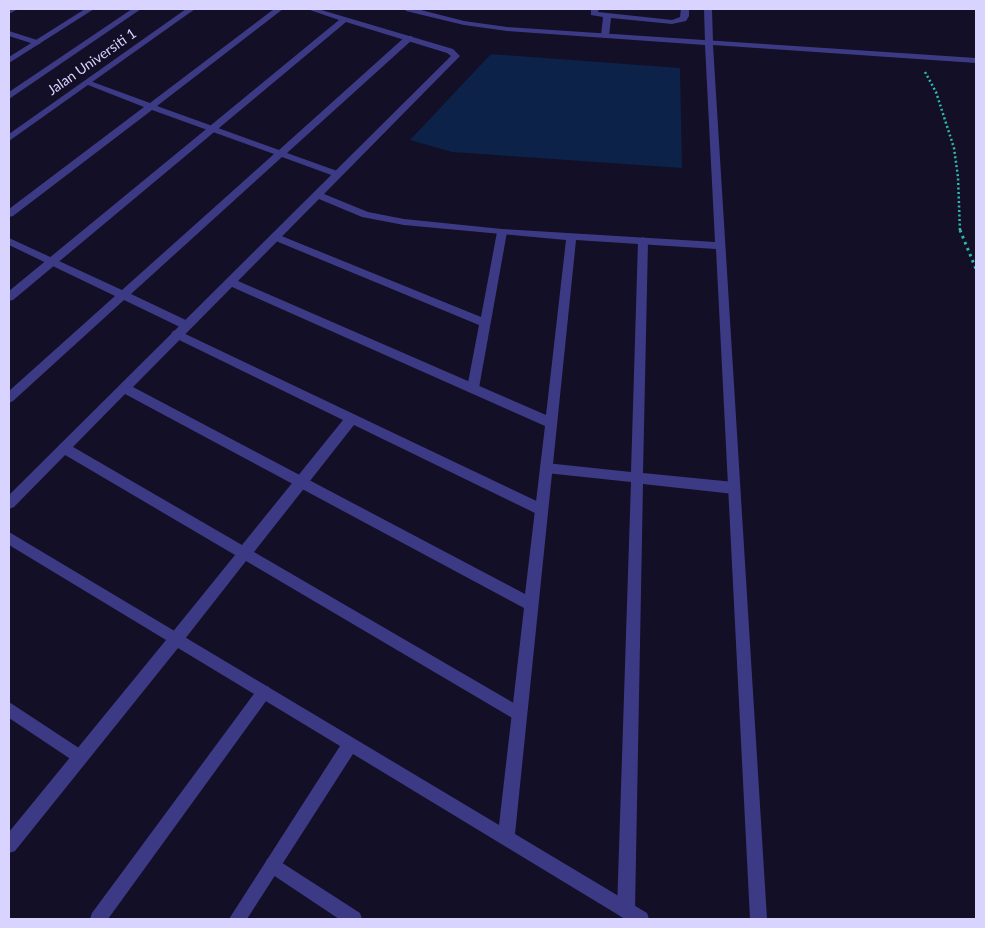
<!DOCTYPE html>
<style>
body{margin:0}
#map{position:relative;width:985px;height:928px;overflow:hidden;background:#130f26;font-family:Lato,sans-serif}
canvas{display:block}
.frame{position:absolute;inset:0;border:10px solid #d9d4ff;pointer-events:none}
</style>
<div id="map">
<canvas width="985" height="928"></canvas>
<div class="frame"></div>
</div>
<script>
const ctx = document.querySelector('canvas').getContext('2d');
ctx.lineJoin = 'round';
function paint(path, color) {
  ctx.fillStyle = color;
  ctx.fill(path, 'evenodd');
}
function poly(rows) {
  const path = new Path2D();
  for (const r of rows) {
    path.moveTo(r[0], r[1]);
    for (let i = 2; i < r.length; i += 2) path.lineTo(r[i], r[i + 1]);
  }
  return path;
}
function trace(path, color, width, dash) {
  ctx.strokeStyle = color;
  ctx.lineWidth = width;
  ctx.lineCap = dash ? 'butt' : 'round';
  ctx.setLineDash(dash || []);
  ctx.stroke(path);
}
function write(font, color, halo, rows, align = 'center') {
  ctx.font = font + ' Lato,sans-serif';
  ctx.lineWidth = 4;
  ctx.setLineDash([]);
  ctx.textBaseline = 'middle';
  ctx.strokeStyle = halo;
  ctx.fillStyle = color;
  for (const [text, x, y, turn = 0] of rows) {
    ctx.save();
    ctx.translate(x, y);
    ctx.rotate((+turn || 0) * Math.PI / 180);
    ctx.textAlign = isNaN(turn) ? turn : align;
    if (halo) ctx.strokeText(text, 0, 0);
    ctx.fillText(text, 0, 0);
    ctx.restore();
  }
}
paint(poly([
 [491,54,680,68,682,168,452,152,410,140]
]), '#0c2248');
trace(poly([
 [925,72,936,92,954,148,958,177,960,232]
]), '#2fb8b0', 2.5, [2, 2.5]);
trace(poly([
 [960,230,976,269]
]), '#2fb8b0', 3, [2.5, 4]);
paint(poly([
 [9,9,18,9,9,14,9,9],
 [274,9,283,9,157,106,279,150,406,36,412,36,412,40,287,153,340,172,340,176,334,176,282,157,131,294,190,322,192,325,190,328,182,328,124,300,13,401,9,403,9,391,115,296,9,245,9,238,122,290,274,154,152,110,13,216,9,217,9,209,144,107,83,83,90,81,150,103,274,9],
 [591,9,599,9,598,12,672,20,680,17,681,9,689,9,689,16,686,21,672,24,611,18,609,36,605,38,601,36,603,17,591,15,591,9],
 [704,9,712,9,713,42,709,44,705,42,704,9],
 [9,31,40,41,41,43,37,45,9,36,9,31],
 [502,229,507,232,479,388,477,391,473,393,469,391,467,388,479,325,271,239,270,237,275,233,279,235,481,317,497,232,502,229],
 [643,237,648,241,643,473,734,482,739,484,740,488,739,492,734,494,643,484,635,910,632,916,626,919,620,916,617,910,631,482,546,473,542,472,540,468,542,464,546,463,631,472,638,241,643,237],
 [177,330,547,506,548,510,547,514,542,516,537,514,354,425,254,552,524,709,527,714,524,719,519,722,514,719,246,561,181,644,176,646,171,644,169,639,171,634,235,555,60,452,58,448,60,444,64,443,68,444,242,545,343,420,173,337,171,334,173,331,177,330],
 [264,685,269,687,271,692,269,697,108,919,90,919,92,913,259,687,264,685],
 [9,702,85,752,88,757,85,762,80,765,75,762,9,718,9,702],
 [273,857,360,913,362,919,339,919,267,871,265,865,267,859,273,857]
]), '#3d3a85');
paint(poly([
 [85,9,94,9,9,63,9,57,85,9],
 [132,9,141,9,9,99,9,92,132,9],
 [186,9,195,9,9,141,9,134,186,9],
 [307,9,318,9,453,49,460,56,324,194,368,212,404,219,502,229,715,242,705,45,507,31,464,25,406,11,405,9,417,9,464,21,507,27,976,58,976,63,713,45,767,919,750,919,716,249,576,240,515,834,647,913,649,919,625,919,353,754,247,919,229,919,340,746,178,648,15,851,9,853,9,832,166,640,9,545,9,532,499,825,524,608,125,394,14,507,9,509,9,495,451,56,447,53,346,22,13,300,9,301,9,291,339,20,307,9],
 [319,199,362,217,404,225,566,240,546,415,238,281,319,199],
 [232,287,545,426,525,594,133,387,232,287]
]), '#3d3a85');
write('14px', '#d9d4ff', '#130f26', [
 ["Jalan Universiti 1",92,62,-35]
]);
</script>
